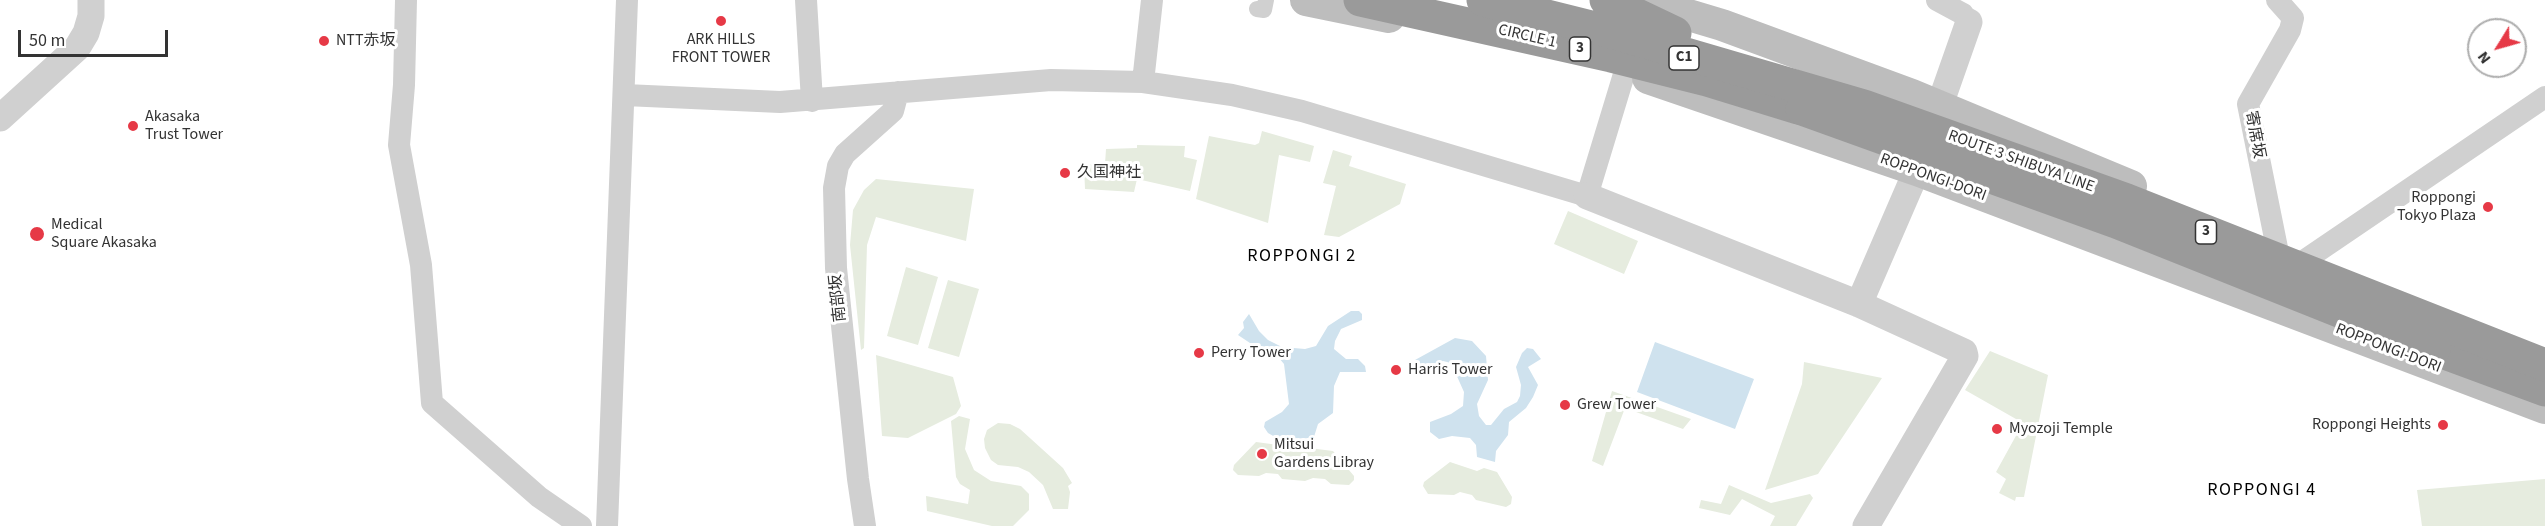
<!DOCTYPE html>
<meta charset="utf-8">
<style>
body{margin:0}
#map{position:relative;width:2545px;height:526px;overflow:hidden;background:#fff;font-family:"Source Sans 3",sans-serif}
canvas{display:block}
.north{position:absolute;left:2467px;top:18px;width:60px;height:60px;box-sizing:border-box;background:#fff;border:2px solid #adadad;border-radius:50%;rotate:233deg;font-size:16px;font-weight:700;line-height:24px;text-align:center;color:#333}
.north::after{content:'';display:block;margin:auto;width:21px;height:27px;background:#e63946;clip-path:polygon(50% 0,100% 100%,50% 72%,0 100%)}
.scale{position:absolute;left:18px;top:30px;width:150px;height:27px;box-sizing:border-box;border:3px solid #333;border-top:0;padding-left:8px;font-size:18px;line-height:21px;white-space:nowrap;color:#333;-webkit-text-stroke:4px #fff;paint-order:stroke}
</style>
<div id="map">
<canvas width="2545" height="526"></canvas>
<div class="north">N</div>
<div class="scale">50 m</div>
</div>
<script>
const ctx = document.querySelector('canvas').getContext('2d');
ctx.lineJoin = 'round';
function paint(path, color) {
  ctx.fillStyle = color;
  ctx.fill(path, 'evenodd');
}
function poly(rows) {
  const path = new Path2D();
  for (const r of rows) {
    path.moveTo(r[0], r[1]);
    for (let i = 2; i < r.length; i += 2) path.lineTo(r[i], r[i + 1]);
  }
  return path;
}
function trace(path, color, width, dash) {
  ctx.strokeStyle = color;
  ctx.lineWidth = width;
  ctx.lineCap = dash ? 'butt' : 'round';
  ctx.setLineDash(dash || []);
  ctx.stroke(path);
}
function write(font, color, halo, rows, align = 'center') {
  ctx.font = font + ' "Source Sans 3","Noto Sans JP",sans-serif';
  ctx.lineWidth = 6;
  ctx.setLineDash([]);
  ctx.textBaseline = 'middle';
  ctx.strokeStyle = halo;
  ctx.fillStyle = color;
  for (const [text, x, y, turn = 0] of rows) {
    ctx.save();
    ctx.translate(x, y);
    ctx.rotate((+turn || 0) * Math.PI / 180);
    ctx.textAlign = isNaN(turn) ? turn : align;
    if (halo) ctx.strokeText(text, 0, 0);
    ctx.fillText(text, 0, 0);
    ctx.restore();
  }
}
paint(poly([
 [1262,131,1314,146,1310,162,1279,155,1268,223,1196,199,1209,136,1255,145,1259,143],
 [1137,145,1185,146,1184,157,1197,160,1190,191,1137,179,1134,192,1085,189,1084,165,1105,164,1106,149,1137,148],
 [1333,150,1352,156,1349,166,1406,184,1400,204,1339,237,1324,235,1336,186,1323,183],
 [876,179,974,189,966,241,876,217,867,245,864,348,861,350,850,245,853,210,864,190],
 [1568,211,1638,241,1624,274,1554,244],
 [906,267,938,277,918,345,887,336],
 [948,280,979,289,959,357,928,348],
 [1990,351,2048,375,2024,497,2016,497,2015,501,1999,493,2006,479,1996,472,2023,423,1965,390],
 [876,355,953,377,961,406,956,414,908,438,882,436],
 [1804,362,1882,378,1818,474,1765,490,1802,384],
 [1612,391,1691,419,1683,429,1625,408,1603,466,1592,461],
 [959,416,970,419,965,449,974,470,991,481,1021,486,1029,494,1029,510,1013,526,992,526,927,511,926,496,968,504,970,490,960,484,956,477,951,421],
 [998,423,1010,424,1020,429,1063,468,1072,483,1068,486,1070,492,1068,509,1053,509,1043,485,1029,472,1018,467,998,465,991,460,985,448,984,439,987,430],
 [1256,442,1286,446,1292,451,1303,452,1309,448,1333,451,1354,476,1354,480,1349,485,1331,484,1325,479,1313,478,1305,481,1282,479,1278,474,1266,473,1259,476,1238,475,1233,470,1234,465],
 [1450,462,1477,471,1484,468,1497,472,1512,497,1511,504,1506,507,1476,500,1472,495,1460,492,1454,495,1428,494,1423,486,1424,482],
 [2545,479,2545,526,2422,526,2417,490],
 [1729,485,1771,503,1810,494,1813,498,1796,526,1770,526,1775,516,1742,499,1730,515,1699,508,1701,500,1721,504]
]), '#e6ecdf');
paint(poly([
 [1351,311,1359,311,1362,314,1362,320,1341,329,1335,341,1334,349,1346,359,1358,359,1365,366,1366,372,1340,372,1334,386,1333,413,1318,424,1313,440,1275,437,1268,433,1264,427,1265,422,1282,412,1289,404,1284,364,1273,351,1256,347,1238,335,1244,328,1243,322,1249,314,1259,331,1268,340,1282,347,1305,349,1316,346,1328,326],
 [1455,338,1472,341,1486,356,1488,380,1477,404,1479,416,1486,425,1491,425,1504,409,1517,402,1520,396,1521,385,1516,367,1522,353,1527,348,1533,349,1541,359,1528,367,1538,385,1533,397,1526,408,1509,422,1508,435,1496,451,1495,462,1477,457,1476,445,1470,438,1452,436,1439,439,1430,432,1430,422,1451,414,1463,406,1464,392,1451,363,1443,361,1423,370,1415,360],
 [1655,342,1754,379,1735,429,1637,392]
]), '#cfe2ee');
trace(poly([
 [1257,9,1264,10,1266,0]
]), '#d0d0d0', 16);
trace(poly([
 [406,0,404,85,399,145,421,265,432,403,539,497,581,526],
 [806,0,812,101],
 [1937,0,1963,14,1969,22],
 [1143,82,1152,0],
 [625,95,780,102,1051,80,1143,82,1232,95,1302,111,1587,196,1625,71],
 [2277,248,2248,104,2290,30,2293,18,2277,0],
 [2305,260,2545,97],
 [607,526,627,0],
 [865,526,858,479,836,268,834,188,838,166,845,154,893,111,898,92]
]), '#d0d0d0', 22);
trace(poly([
 [0,118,77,48,86,33,91,16,91,0],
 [1587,196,1859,304,1964,352,1965,356,1866,526],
 [1859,304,1917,170,1969,22]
]), '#d0d0d0', 27);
trace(poly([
 [1306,0,1389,17],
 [1638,0,1722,25,1912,95,2131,186],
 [1648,78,1917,170,2545,408]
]), '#bdbdbd', 32);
trace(poly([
 [1360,0,1611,56,1707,80,1798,108],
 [2434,349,2545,390]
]), '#9a9a9a', 33);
trace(poly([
 [1483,0,1611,32,1864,106,2127,200,2545,365],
 [1606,0,1675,33],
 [1802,109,2116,222,2434,349]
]), '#9a9a9a', 33);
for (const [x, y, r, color] of [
 [721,21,6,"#e63946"],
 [324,41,6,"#e63946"],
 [133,126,6,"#e63946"],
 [1065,173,6,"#e63946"],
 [2488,207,6,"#e63946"],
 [37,234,8,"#e63946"],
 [1199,353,6,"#e63946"],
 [1396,370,6,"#e63946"],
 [1565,405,6,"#e63946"],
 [2443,425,6,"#e63946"],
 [1997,429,6,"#e63946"],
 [1262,454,6,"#e63946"]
]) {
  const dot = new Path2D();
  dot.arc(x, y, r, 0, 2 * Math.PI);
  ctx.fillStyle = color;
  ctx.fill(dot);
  trace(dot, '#fff', 2);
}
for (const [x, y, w] of [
 [1580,49,21],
 [1684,58,30],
 [2206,232,21]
]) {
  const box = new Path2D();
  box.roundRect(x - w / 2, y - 12, w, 24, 4.5);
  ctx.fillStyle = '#fff';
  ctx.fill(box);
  trace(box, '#333', 1.5);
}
write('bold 15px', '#333', null, [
 ["3",1580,49],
 ["C1",1684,58],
 ["3",2206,232]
]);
write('16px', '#333', '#fff', [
 ["CIRCLE 1",1527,37,13],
 ["寄席坂",2254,135,79],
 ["ROUTE 3 SHIBUYA LINE",2021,162,20],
 ["ROPPONGI-DORI",1933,178,20],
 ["南部坂",839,298,-96],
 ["ROPPONGI-DORI",2388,349,21]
]);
write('16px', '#333', '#fff', [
 ["ARK HILLS",721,40,"center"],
 ["FRONT TOWER",721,58,"center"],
 ["NTT赤坂",336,41],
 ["Akasaka",145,117],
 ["Trust Tower",145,135],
 ["久国神社",1077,173],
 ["Roppongi",2476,198,"right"],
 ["Tokyo Plaza",2476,216,"right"],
 ["Medical",51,225],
 ["Square Akasaka",51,243],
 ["Perry Tower",1211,353],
 ["Harris Tower",1408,370],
 ["Grew Tower",1577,405],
 ["Roppongi Heights",2431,425,"right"],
 ["Myozoji Temple",2009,429],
 ["Mitsui",1274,445],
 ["Gardens Libray",1274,463]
], 'left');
ctx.letterSpacing = '1.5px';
write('18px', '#000', '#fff', [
 ["ROPPONGI 2",1302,257],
 ["ROPPONGI 4",2262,491]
]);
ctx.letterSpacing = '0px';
</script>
